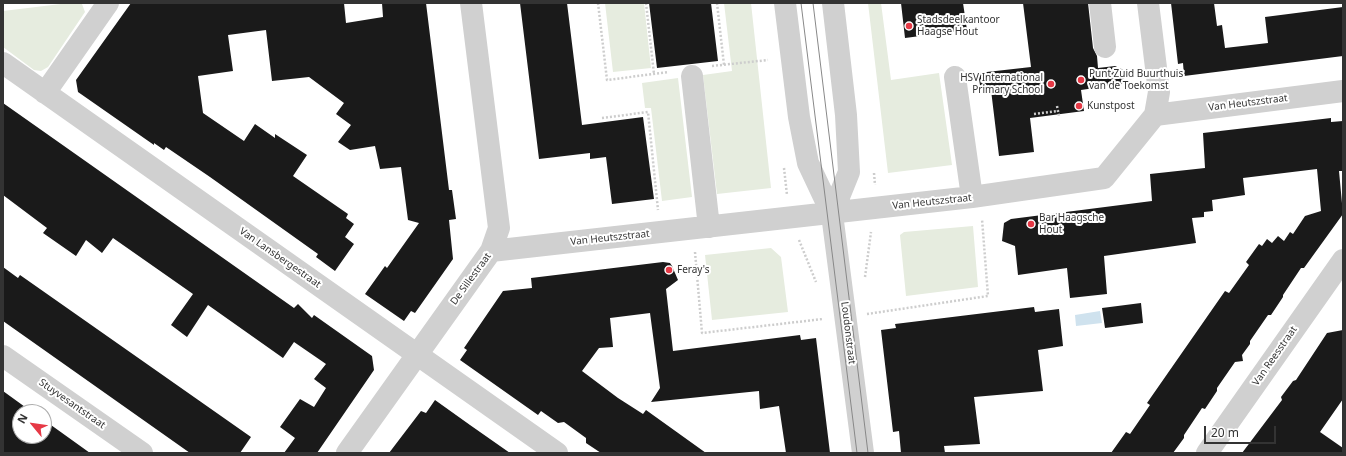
<!DOCTYPE html>
<style>
body{margin:0}
#map{position:relative;width:1346px;height:456px;overflow:hidden;background:#fff;font-family:"Noto Sans",sans-serif}
canvas{display:block}
.frame{position:absolute;inset:0;border:4px solid #333;pointer-events:none}
.north{position:absolute;left:12px;top:404px;width:40px;height:40px;box-sizing:border-box;background:#fff;border:1px solid #adadad;border-radius:50%;rotate:299deg;font-size:11px;font-weight:700;line-height:16px;text-align:center;color:#333}
.north::after{content:'';display:block;margin:auto;width:14px;height:18px;background:#e63946;clip-path:polygon(50% 0,100% 100%,50% 72%,0 100%)}
.scale{position:absolute;left:1204px;top:426px;width:72px;height:18px;box-sizing:border-box;border:2px solid #333;border-top:0;padding-left:5px;font-size:12px;line-height:14px;white-space:nowrap;color:#333;-webkit-text-stroke:3px #fff;paint-order:stroke}
</style>
<div id="map">
<canvas width="1346" height="456"></canvas>
<div class="frame"></div>
<div class="north">N</div>
<div class="scale">20 m</div>
</div>
<script>
const ctx = document.querySelector('canvas').getContext('2d');
ctx.lineJoin = 'round';
function paint(path, color) {
  ctx.fillStyle = color;
  ctx.fill(path, 'evenodd');
}
function poly(rows) {
  const path = new Path2D();
  for (const r of rows) {
    path.moveTo(r[0], r[1]);
    for (let i = 2; i < r.length; i += 2) path.lineTo(r[i], r[i + 1]);
  }
  return path;
}
function trace(path, color, width, dash) {
  ctx.strokeStyle = color;
  ctx.lineWidth = width;
  ctx.lineCap = dash ? 'butt' : 'round';
  ctx.setLineDash(dash || []);
  ctx.stroke(path);
}
function write(font, color, halo, rows, align = 'center') {
  ctx.font = font + ' "Noto Sans",sans-serif';
  ctx.lineWidth = 4;
  ctx.setLineDash([]);
  ctx.textBaseline = 'middle';
  ctx.strokeStyle = halo;
  ctx.fillStyle = color;
  for (const [text, x, y, turn = 0] of rows) {
    ctx.save();
    ctx.translate(x, y);
    ctx.rotate((+turn || 0) * Math.PI / 180);
    ctx.textAlign = isNaN(turn) ? turn : align;
    if (halo) ctx.strokeText(text, 0, 0);
    ctx.fillText(text, 0, 0);
    ctx.restore();
  }
}
paint(poly([
 [69,3,82,4,85,12,48,67,41,71,34,70,3,47,3,11],
 [605,3,644,3,651,68,613,72],
 [724,3,751,3,771,188,717,194,703,75,732,71],
 [868,3,881,3,891,80,939,73,952,165,888,173],
 [678,78,692,197,662,201,651,108,645,108,642,83],
 [973,226,978,287,906,296,900,235,904,232],
 [771,248,781,257,788,312,712,320,705,255]
]), '#e6ecdf');
paint(poly([
 [1100,311,1102,323,1076,326,1075,315]
]), '#cfe2ee');
paint(poly([
 [131,3,344,3,346,23,383,17,382,3,426,3,449,190,452,190,456,219,449,220,453,259,415,313,411,311,404,321,365,294,385,266,387,268,419,223,408,220,401,167,380,169,375,146,350,150,338,142,351,125,336,114,344,103,309,77,272,81,266,30,228,35,233,71,198,76,203,113,244,141,255,124,275,138,275,134,307,155,293,176,348,214,346,218,354,224,345,237,354,244,335,271,316,257,318,254,210,177,166,147,164,150,154,143,154,145,78,92,76,80],
 [520,3,567,3,582,125,643,117,654,199,612,204,606,157,590,159,590,153,539,159],
 [649,3,711,3,718,61,657,68],
 [901,3,963,3,967,30,905,38],
 [1023,3,1088,3,1093,48,1097,56,1098,68,1115,66,1128,72,1122,84,1081,90,1084,111,1030,118,1034,152,999,156,991,90,981,91,978,73,1031,67],
 [1171,3,1214,3,1217,26,1222,25,1225,48,1268,43,1265,17,1343,7,1343,56,1184,76,1183,63,1178,64],
 [3,103,294,308,298,304,312,318,314,315,372,356,374,370,317,453,284,453,295,438,280,427,300,399,314,407,326,388,314,379,326,364,294,342,283,358,208,305,187,337,171,325,193,294,113,238,102,253,86,240,76,256,43,233,47,228,3,195],
 [1331,118,1331,122,1343,121,1343,171,1339,171,1343,214,1304,268,1301,268,1283,295,1283,297,1271,315,1268,315,1250,341,1250,344,1242,355,1243,361,1235,362,1217,388,1217,391,1205,409,1202,408,1184,435,1184,438,1173,453,1111,453,1126,432,1130,434,1150,405,1147,403,1225,291,1229,293,1249,265,1246,262,1259,244,1262,246,1267,239,1272,243,1278,236,1284,241,1290,232,1293,234,1305,216,1321,211,1317,169,1243,178,1245,195,1212,200,1213,211,1204,212,1204,217,1192,218,1196,243,1104,256,1107,294,1070,298,1067,268,1018,275,1015,246,1002,241,1004,223,1011,219,1152,201,1150,174,1205,168,1203,133],
 [663,262,670,263,672,266,678,280,666,289,673,351,800,335,801,340,816,338,830,453,786,453,779,406,760,409,759,391,651,402,660,388,650,313,610,318,613,347,599,348,582,371,618,398,643,414,646,410,706,453,601,453,586,443,586,438,564,422,558,423,541,411,538,415,460,360,467,350,464,348,503,291,532,288,531,278],
 [3,267,18,278,20,275,251,437,240,453,190,453,3,321],
 [1141,303,1143,323,1105,328,1102,308],
 [1034,307,1035,312,1059,309,1063,346,1038,350,1043,391,974,397,980,444,944,446,945,453,901,453,899,431,893,432,881,330,896,328,895,324],
 [1343,330,1343,399,1320,432,1343,448,1343,453,1242,453,1282,400,1281,397,1293,381,1296,380,1327,333],
 [3,391,32,412,20,412,20,436,44,436,44,420,90,453,3,453],
 [435,400,470,425,510,453,389,453,421,411,426,413]
]), '#1a1a1a');
trace(poly([
 [598,3,607,80,669,72],
 [646,3,654,74],
 [717,3,724,65],
 [712,66,768,60],
 [1057,106,1059,116],
 [1034,114,1058,111],
 [602,118,648,112,658,210],
 [784,168,787,195],
 [874,173,875,185],
 [799,240,816,282],
 [695,252,702,333,823,319],
 [865,277,871,232],
 [867,314,988,296,982,219]
]), '#cdcdcd', 2.5, [2, 2]);
trace(poly([
 [785,3,799,117,808,163,832,214,863,453],
 [1100,3,1105,47],
 [1148,3,1159,92,1155,115],
 [3,63,557,453],
 [692,76,709,227],
 [955,77,972,197],
 [45,93,108,3],
 [832,214,849,172,846,115,833,3],
 [491,251,972,197,1104,178,1155,115,1343,91],
 [3,356,142,453],
 [347,453,491,251,499,228,471,3],
 [1207,453,1343,260]
]), '#d0d0d0', 22);
trace(poly([
 [801,3,857,453],
 [813,3,868,453]
]), '#888', 1);
for (const [x, y, r, color] of [
 [909,26,4,"#e63946"],
 [1081,80,4,"#e63946"],
 [1051,84,4,"#e63946"],
 [1079,106,4,"#e63946"],
 [1031,224,4,"#e63946"],
 [669,270,4,"#e63946"]
]) {
  const dot = new Path2D();
  dot.arc(x, y, r, 0, 2 * Math.PI);
  ctx.fillStyle = color;
  ctx.fill(dot);
  trace(dot, '#fff', 1.5);
}
write('10px', '#333', '#fff', [
 ["Stadsdeelkantoor",917,20],
 ["Haagse Hout",917,32],
 ["Punt Zuid Buurthuis",1089,74],
 ["van de Toekomst",1089,86],
 ["HSV International",1043,78,"right"],
 ["Primary School",1043,90,"right"],
 ["Kunstpost",1087,106],
 ["Bar Haagsche",1039,218],
 ["Hout",1039,230],
 ["Feray's",677,270]
], 'left');
write('10px', '#333', '#fff', [
 ["Van Heutszstraat",1248,103,-7],
 ["Van Heutszstraat",932,202,-6],
 ["Van Heutszstraat",610,238,-6],
 ["Van Lansbergestraat",280,258,35],
 ["De Sillestraat",471,279,-54],
 ["Loudonstraat",848,333,83],
 ["Van Reesstraat",1275,356,-55],
 ["Stuyvesantstraat",72,404,35]
]);
</script>
